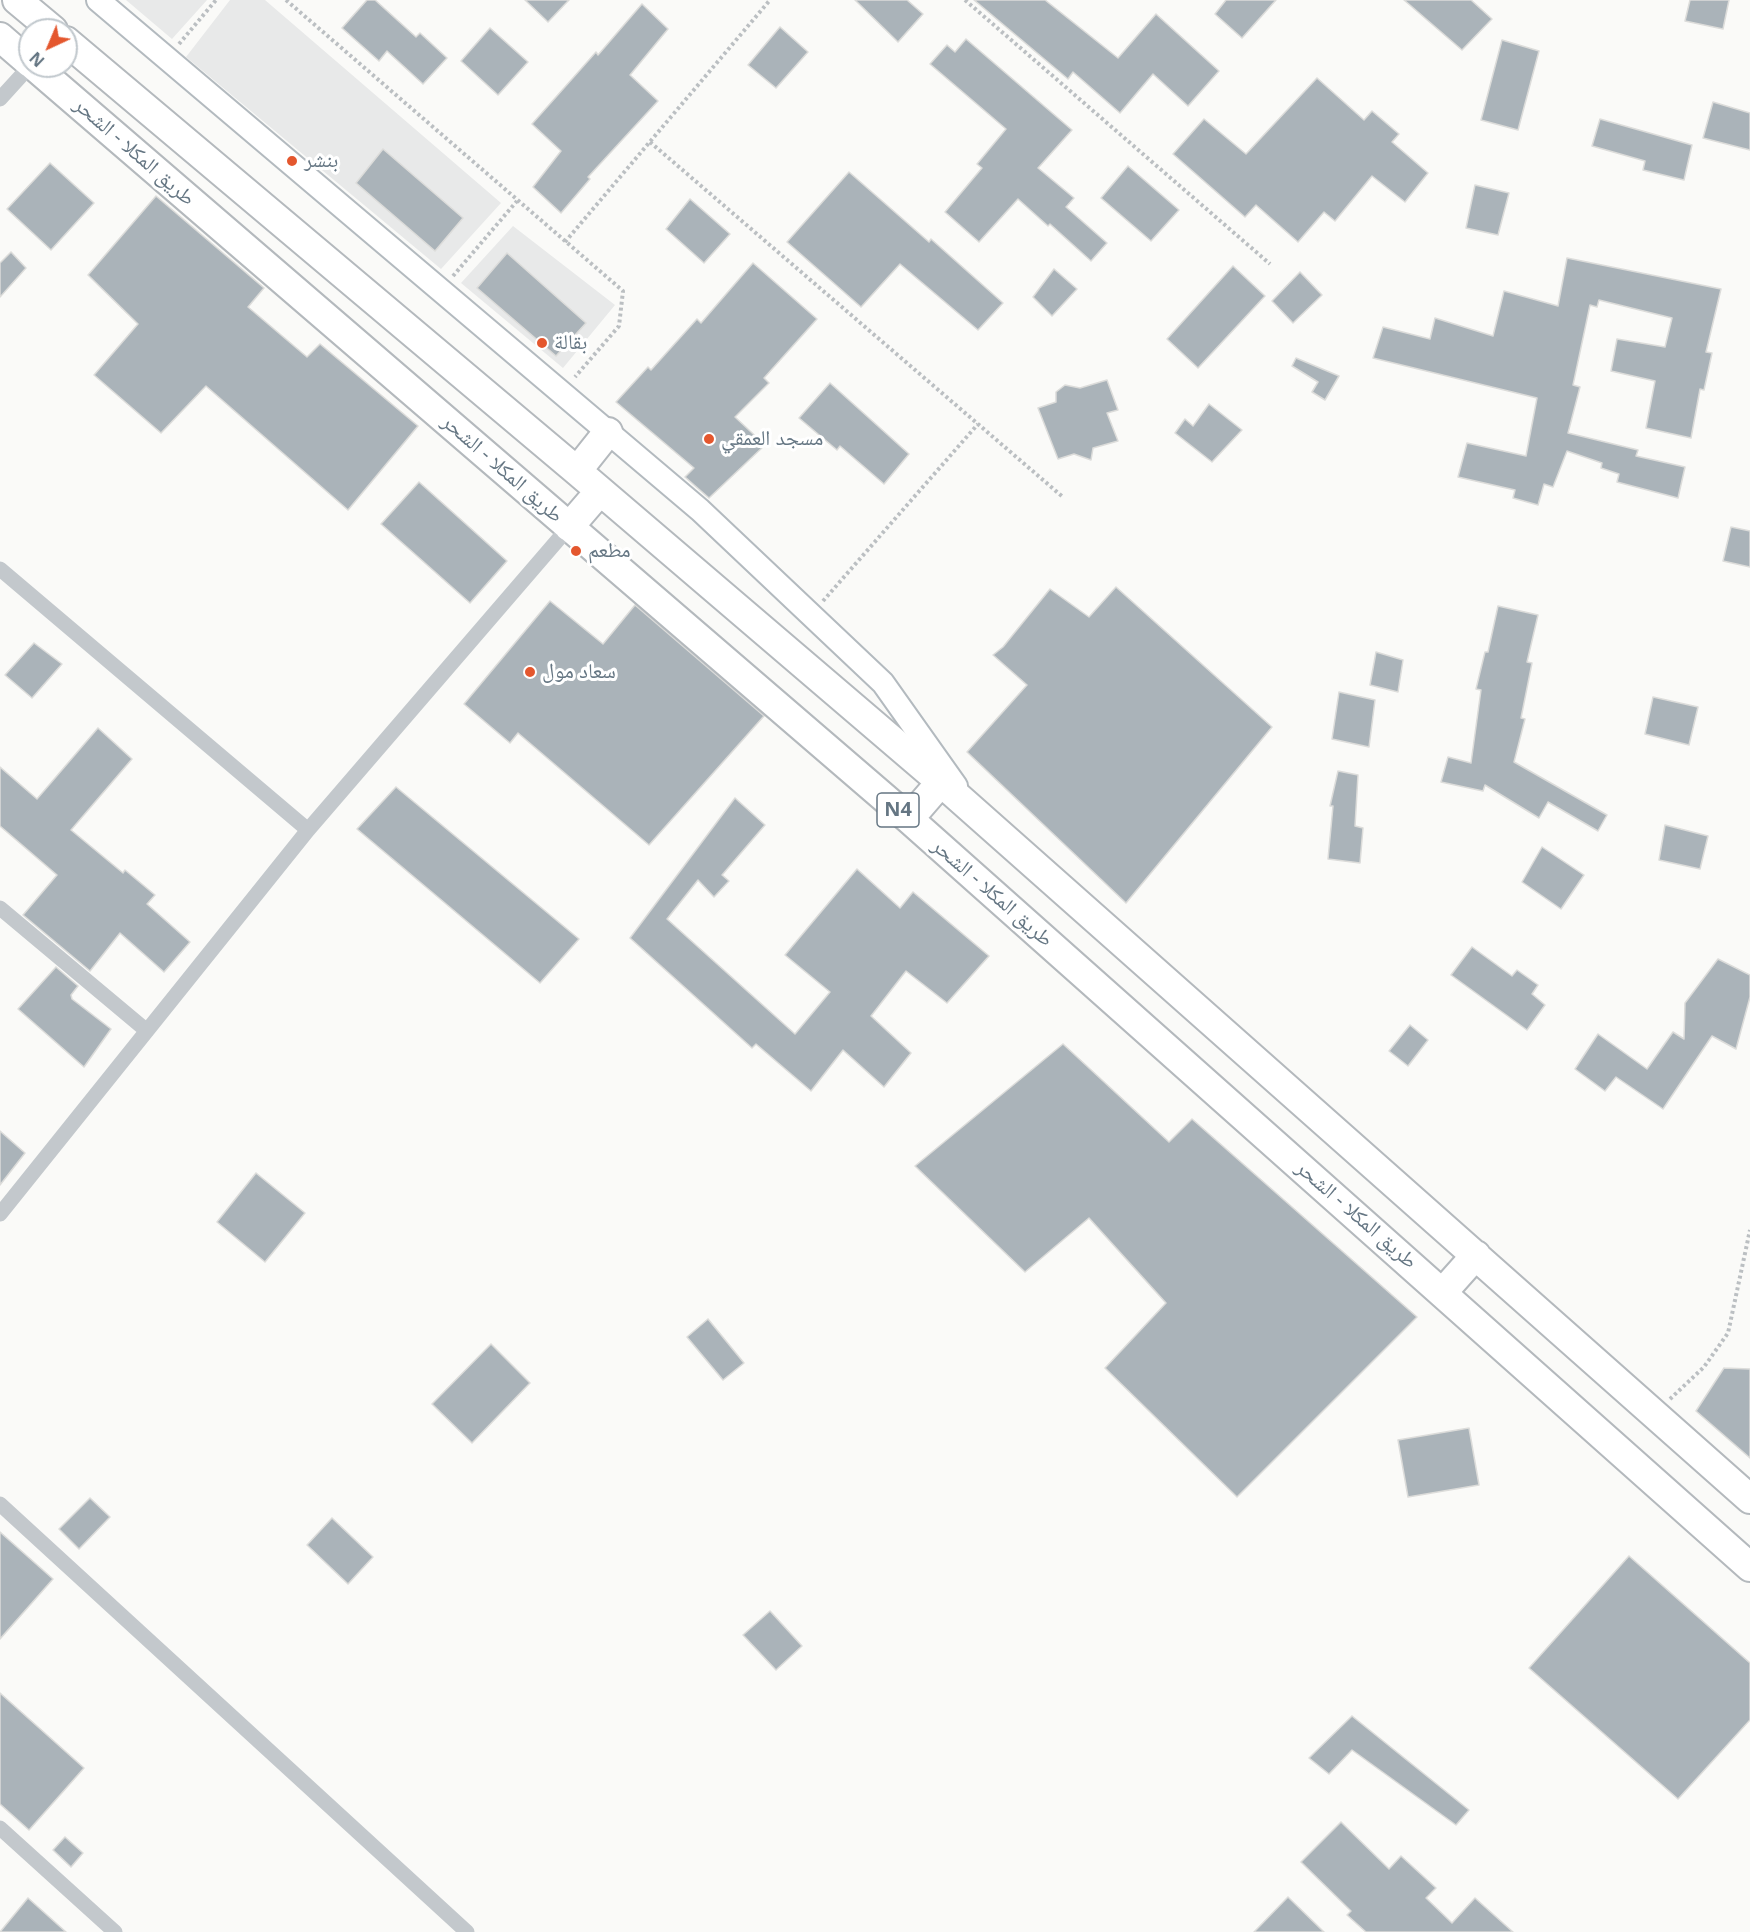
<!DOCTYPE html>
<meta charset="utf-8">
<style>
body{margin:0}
#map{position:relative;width:1750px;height:1932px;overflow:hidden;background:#fafaf8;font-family:"Open Sans",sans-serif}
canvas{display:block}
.north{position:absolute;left:18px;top:18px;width:60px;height:60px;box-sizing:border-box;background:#fff;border:2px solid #c1c8cd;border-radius:50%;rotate:224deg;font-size:16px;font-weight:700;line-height:24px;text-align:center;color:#657683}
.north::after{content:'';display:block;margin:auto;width:21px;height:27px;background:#e4572e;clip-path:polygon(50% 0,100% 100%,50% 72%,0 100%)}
</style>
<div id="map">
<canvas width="1750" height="1932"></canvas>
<div class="north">N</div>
</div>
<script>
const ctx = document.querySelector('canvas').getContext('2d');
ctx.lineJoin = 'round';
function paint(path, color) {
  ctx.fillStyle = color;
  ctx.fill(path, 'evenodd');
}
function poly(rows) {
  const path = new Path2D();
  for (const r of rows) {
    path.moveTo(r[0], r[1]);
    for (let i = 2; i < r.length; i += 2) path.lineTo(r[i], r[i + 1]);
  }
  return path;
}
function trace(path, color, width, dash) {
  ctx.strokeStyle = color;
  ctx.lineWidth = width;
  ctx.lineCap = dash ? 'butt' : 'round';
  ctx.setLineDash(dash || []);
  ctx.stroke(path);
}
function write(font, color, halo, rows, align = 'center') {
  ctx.font = font + ' "Open Sans","Noto Naskh Arabic",sans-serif';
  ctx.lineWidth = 6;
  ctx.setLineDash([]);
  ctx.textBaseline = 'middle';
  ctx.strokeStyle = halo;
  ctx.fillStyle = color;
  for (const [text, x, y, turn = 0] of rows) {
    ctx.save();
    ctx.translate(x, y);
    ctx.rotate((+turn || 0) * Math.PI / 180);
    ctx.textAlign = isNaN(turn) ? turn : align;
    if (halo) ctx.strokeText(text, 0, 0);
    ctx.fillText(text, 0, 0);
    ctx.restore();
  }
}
paint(poly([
 [126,0,207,0,172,39],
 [230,0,265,0,501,203,441,269,186,57],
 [513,226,615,305,563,368,461,283]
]), '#e8e9e9');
const building = poly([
 [367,0,375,0,416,37,420,33,447,58,423,84,387,51,379,61,342,28,367,0],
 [525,0,569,0,548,22,525,0],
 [855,0,907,0,923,14,898,42,855,0],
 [974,0,1045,0,1118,58,1156,14,1219,71,1188,106,1153,74,1120,113,1073,72,1068,79,974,0],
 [1226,0,1276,0,1242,38,1215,14,1226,0],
 [1404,0,1471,0,1492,19,1462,50,1404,0],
 [1690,0,1729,0,1723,29,1685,21,1690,0],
 [642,4,668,29,630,75,658,101,588,177,590,179,561,213,533,187,561,151,532,124,596,52,598,55,642,4],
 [780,27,808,52,776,88,748,65,780,27],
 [490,28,528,62,498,95,461,61,490,28],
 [966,39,1072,130,1038,168,1074,198,1066,207,1107,243,1091,261,1050,224,1048,226,1018,199,979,242,945,212,982,168,977,164,1006,129,930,64,947,45,955,52,966,39],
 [1502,40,1539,51,1518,130,1481,120,1502,40],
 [1317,78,1364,120,1372,111,1399,134,1392,142,1428,173,1405,202,1372,176,1335,221,1324,212,1298,242,1256,205,1245,217,1173,154,1204,119,1246,154,1317,78],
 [1713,102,1750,113,1750,150,1703,138,1713,102],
 [1600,119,1692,145,1684,180,1643,170,1645,161,1592,146,1600,119],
 [383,149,463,218,435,251,356,183,383,149],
 [50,163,94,203,51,250,7,209,50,163],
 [1128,166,1179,210,1151,241,1101,198,1128,166],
 [849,172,929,242,931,239,1003,303,978,330,900,264,861,307,787,242,849,172],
 [1475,185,1509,193,1498,235,1466,228,1475,185],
 [156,196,264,288,248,307,307,357,320,344,418,426,348,510,206,386,161,433,94,375,138,324,88,275,156,196],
 [690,199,730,234,704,263,666,229,690,199],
 [11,252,26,268,0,297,0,263,11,252],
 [507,253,586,323,556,356,477,288,507,253],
 [1567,258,1721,289,1706,352,1712,353,1704,390,1700,389,1691,438,1646,428,1655,381,1611,371,1617,339,1665,347,1672,318,1599,300,1597,307,1590,305,1573,385,1580,387,1568,433,1638,450,1636,456,1685,467,1678,498,1617,482,1619,474,1601,468,1602,463,1567,451,1553,487,1544,484,1538,505,1513,498,1515,490,1458,477,1467,443,1526,456,1537,398,1373,358,1383,327,1430,339,1435,318,1493,336,1504,291,1558,306,1567,258],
 [753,263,817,319,764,378,769,383,735,417,765,445,709,498,685,477,694,468,616,402,648,367,651,370,697,319,701,323,753,263],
 [1233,266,1265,296,1198,368,1167,339,1233,266],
 [1054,269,1077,289,1052,316,1033,297,1054,269],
 [1300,272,1322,295,1293,323,1272,301,1300,272],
 [1296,358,1339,376,1325,400,1312,392,1318,382,1292,366,1296,358],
 [1107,380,1118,410,1107,413,1118,441,1093,448,1091,460,1074,454,1058,459,1038,408,1056,402,1056,392,1065,385,1080,388,1107,380],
 [830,383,909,454,884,484,840,446,837,450,799,418,830,383],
 [1209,404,1242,430,1212,462,1175,433,1185,419,1193,426,1209,404],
 [419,482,507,561,470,603,381,524,419,482],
 [1731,527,1750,531,1750,567,1723,561,1731,527],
 [1116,587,1272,727,1126,903,967,752,1027,685,993,655,1003,647,1050,589,1089,617,1116,587],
 [550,601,603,644,635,605,764,716,649,845,518,733,510,743,464,704,550,601],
 [1498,606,1538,615,1527,662,1532,663,1521,718,1525,719,1514,762,1607,815,1598,831,1548,802,1539,818,1485,785,1483,791,1441,782,1448,757,1471,763,1481,690,1476,689,1485,652,1488,652,1498,606],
 [34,643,62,664,32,698,5,675,34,643],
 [1376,652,1403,660,1398,692,1370,685,1376,652],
 [1339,692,1375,700,1369,747,1332,739,1339,692],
 [1653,697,1698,707,1689,745,1645,734,1653,697],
 [98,728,132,759,71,830,123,873,125,870,155,895,147,904,190,942,164,972,120,933,90,971,23,915,57,875,0,826,0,767,37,799,98,728],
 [1338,771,1358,775,1355,826,1363,828,1360,863,1328,859,1333,806,1330,806,1338,771],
 [396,787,579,939,540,983,357,829,396,787],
 [735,798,765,825,722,875,729,881,714,897,698,880,667,919,795,1034,830,992,785,955,857,869,900,908,913,892,989,956,947,1003,906,971,871,1016,911,1053,884,1087,843,1050,811,1091,756,1044,752,1048,630,938,735,798],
 [1665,825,1708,836,1700,869,1659,860,1665,825],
 [1542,847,1584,875,1561,909,1522,882,1542,847],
 [1472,947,1512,976,1517,970,1538,985,1532,994,1545,1005,1527,1030,1451,975,1472,947],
 [1718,959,1750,975,1750,997,1736,1049,1712,1036,1663,1109,1616,1077,1605,1091,1575,1069,1598,1034,1647,1069,1673,1032,1684,1039,1685,1003,1718,959],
 [56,967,78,986,71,995,72,999,111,1029,84,1067,18,1009,56,967],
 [1410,1025,1428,1040,1408,1066,1389,1051,1410,1025],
 [1063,1044,1169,1142,1192,1119,1417,1317,1237,1497,1105,1368,1166,1303,1089,1218,1025,1272,915,1166,1063,1044],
 [0,1131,25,1153,0,1185,0,1131],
 [256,1173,305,1213,265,1262,217,1222,256,1173],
 [708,1319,744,1363,723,1380,687,1337,708,1319],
 [491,1344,530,1383,472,1443,432,1404,491,1344],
 [1724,1368,1750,1369,1750,1458,1696,1411,1724,1368],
 [1469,1428,1479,1485,1408,1497,1398,1440,1469,1428],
 [90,1498,110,1517,79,1549,59,1529,90,1498],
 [332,1518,373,1557,348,1584,307,1545,332,1518],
 [0,1532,53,1579,0,1639,0,1532],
 [1629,1556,1750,1663,1750,1720,1678,1799,1529,1668,1629,1556],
 [770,1611,802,1646,776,1670,743,1635,770,1611],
 [0,1693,84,1768,29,1830,0,1804,0,1693],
 [1352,1716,1469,1810,1456,1825,1352,1750,1329,1774,1309,1758,1352,1716],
 [1341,1822,1389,1869,1401,1856,1436,1888,1426,1898,1452,1923,1475,1898,1513,1932,1366,1932,1347,1915,1351,1911,1301,1862,1341,1822],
 [65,1837,83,1853,71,1867,53,1850,65,1837],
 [1288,1897,1324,1932,1254,1932,1288,1897],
 [28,1898,66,1932,0,1932,28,1898]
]);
paint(building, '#aab3b9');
trace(building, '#dcdcda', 1.5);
const secondary = poly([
 [98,0,700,510,883,683,956,786]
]);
const highway = poly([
 [17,0,53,30],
 [0,37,30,63],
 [66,41,577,471,941,782,1750,1499],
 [34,66,909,819,1750,1567],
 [577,471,608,432],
 [569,527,600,491],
 [909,819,941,782],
 [1443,1292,1476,1255]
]);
trace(secondary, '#b3babf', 26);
trace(highway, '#b4b9bd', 32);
trace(poly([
 [286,0,623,291,619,326,575,377],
 [965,0,1270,264],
 [179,44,216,0],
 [650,142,1064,498],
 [565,242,770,0],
 [453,276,517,201],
 [823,601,978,424],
 [1670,1399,1704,1367,1728,1333,1750,1230]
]), '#bbbfc2', 4, [3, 3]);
trace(poly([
 [0,99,30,66],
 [0,569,308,830],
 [0,908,147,1031],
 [0,1214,308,830,569,527],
 [0,1504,467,1932],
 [0,1828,115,1932]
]), '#c3c8cc', 15);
trace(secondary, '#fff', 22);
trace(highway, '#fff', 28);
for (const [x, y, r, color] of [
 [292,161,6,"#e4572e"],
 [542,343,6,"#e4572e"],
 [709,439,6,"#e4572e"],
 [576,551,6,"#e4572e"],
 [530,672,6,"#e4572e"]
]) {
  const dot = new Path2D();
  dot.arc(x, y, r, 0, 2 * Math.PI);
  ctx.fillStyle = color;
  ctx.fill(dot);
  trace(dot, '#fff', 2);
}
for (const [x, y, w] of [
 [898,810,42]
]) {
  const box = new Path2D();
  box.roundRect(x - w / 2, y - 17, w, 34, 4.5);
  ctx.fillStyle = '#fff';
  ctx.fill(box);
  trace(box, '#657683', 1.5);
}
write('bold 20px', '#657683', null, [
 ["N4",898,810]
]);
write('21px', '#657683', '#fff', [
 ["طريق المكلا - الشحر",134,152,41],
 ["طريق المكلا - الشحر",502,469,41],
 ["طريق المكلا - الشحر",992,893,41],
 ["طريق المكلا - الشحر",1356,1215,41]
]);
write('21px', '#657683', '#fff', [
 ["بنشر",304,161],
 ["بقالة",554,343],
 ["مسجد العمقي",721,439],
 ["مطعم",588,551],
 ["سعاد مول",542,672]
], 'left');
</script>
